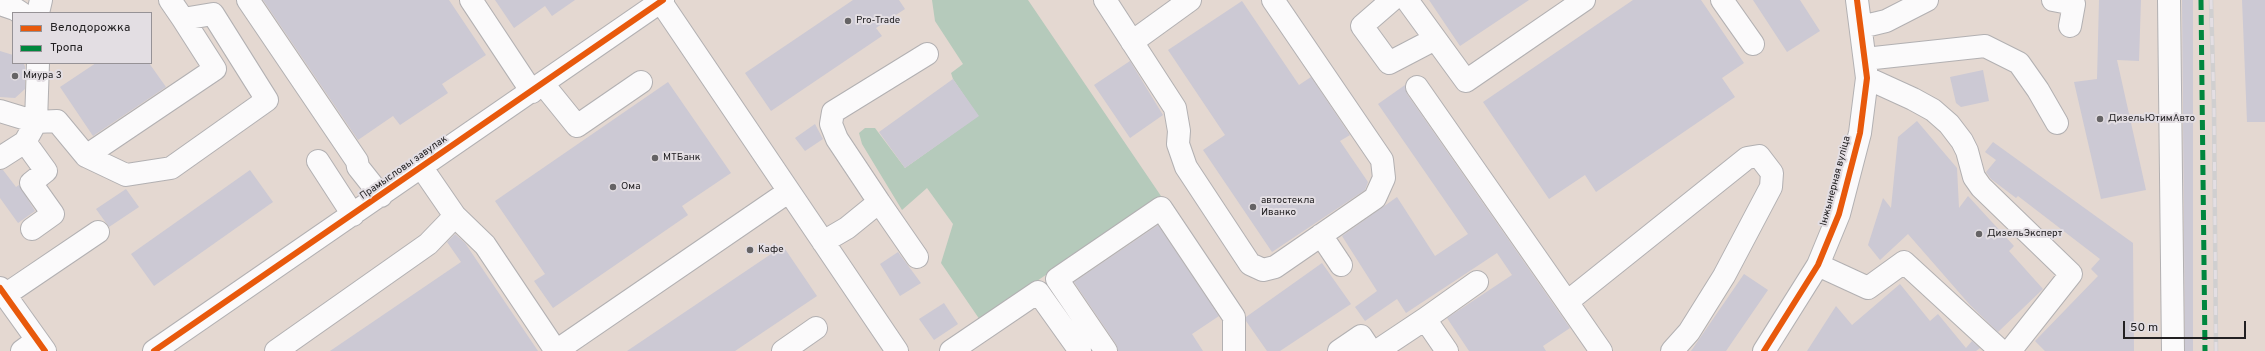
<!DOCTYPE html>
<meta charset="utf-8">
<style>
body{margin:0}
#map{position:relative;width:2265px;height:351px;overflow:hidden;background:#e2dfe2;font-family:Overpass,sans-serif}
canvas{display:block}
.legend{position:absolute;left:12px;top:12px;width:140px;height:52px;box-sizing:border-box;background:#e3dee3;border:1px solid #969296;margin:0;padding:5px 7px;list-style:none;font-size:12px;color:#222022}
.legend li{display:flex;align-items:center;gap:8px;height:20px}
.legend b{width:20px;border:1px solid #969296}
.scale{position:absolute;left:2123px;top:321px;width:123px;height:18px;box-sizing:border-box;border:2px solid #222022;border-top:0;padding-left:5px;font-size:12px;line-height:14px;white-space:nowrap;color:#222022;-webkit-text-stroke:3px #e3dee3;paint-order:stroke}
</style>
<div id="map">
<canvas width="2265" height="351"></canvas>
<ul class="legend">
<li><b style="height:5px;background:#e8590c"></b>Велодорожка</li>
<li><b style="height:5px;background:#00873e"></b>Тропа</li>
</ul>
<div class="scale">50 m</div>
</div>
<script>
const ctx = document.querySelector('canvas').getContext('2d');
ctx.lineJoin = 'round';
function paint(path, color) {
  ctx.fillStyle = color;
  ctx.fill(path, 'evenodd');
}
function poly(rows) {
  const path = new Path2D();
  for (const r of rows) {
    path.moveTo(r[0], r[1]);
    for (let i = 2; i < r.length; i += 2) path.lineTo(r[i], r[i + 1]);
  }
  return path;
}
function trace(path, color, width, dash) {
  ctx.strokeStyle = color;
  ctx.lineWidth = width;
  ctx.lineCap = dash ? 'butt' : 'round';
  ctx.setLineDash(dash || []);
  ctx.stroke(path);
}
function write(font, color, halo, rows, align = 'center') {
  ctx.font = font + ' Overpass,sans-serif';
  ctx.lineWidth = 4;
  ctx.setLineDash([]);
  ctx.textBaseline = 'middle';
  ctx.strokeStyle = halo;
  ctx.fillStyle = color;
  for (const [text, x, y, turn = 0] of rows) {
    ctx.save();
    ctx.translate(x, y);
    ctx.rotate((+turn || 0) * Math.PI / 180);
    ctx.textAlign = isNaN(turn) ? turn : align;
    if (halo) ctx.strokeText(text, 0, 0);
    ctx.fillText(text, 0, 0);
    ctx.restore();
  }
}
paint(poly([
 [0,0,2265,0,2265,351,0,351],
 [13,13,151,13,151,63,13,63]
]), '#e4d8d1');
paint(poly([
 [932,0,1028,0,1161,196,980,320,941,263,953,224,927,188,902,210,862,144,859,133,865,128,875,128,905,168,978,116,953,79,951,73,963,64,935,21]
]), '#b5cabb');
paint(poly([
 [263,0,449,0,486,55,442,84,448,93,400,125,393,116,358,140],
 [495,0,575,0,552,16,545,6,514,28],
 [853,0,899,0,905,9,876,28,882,36,771,111,745,73],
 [1429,0,1529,0,1460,46],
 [1633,0,1701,0,1744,63,1722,78,1735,97,1596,192,1585,175,1549,199,1483,102],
 [1753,0,1800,0,1820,31,1787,52],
 [2099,0,2141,0,2139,61,2117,60,2146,190,2101,199,2074,82,2097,79],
 [2182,0,2193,0,2193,351,2185,351],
 [2242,0,2265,0,2265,122,2247,122],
 [1242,1,1299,85,1311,77,1350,135,1340,141,1368,182,1365,190,1272,252,1203,150,1225,135,1168,50],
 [0,51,13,55,13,63,23,63,25,66,25,89,15,98,0,97],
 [1130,61,1163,115,1130,138,1094,85],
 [96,63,149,63,166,87,93,136,60,87],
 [1983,70,1989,101,1961,107,1956,103,1950,77],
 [953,79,979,116,905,168,879,132],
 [668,82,731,173,682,206,688,215,553,308,534,281,545,274,495,201],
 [1405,85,1407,94,1570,328,1543,346,1546,351,1469,351,1447,318,1512,275,1497,253,1406,313,1397,299,1365,321,1355,307,1377,291,1342,236,1397,197,1435,256,1468,234,1378,104],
 [1917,121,1957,168,1959,208,1968,196,2014,246,2009,251,2043,289,1998,332,1970,305,1908,234,1880,260,1868,245,1883,198,1891,208,1898,137],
 [815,124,823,139,805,151,795,138],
 [1993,142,2133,243,2134,351,2045,351,2035,341,2098,276,2091,269,2100,259,2018,196,2016,198,1991,179,1986,172,1996,160,1985,152],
 [0,170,3,170,16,187,19,185,35,211,18,223,0,198],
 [250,170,273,202,154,286,131,254],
 [126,189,139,207,109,227,96,209],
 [1158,225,1219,316,1192,334,1203,351,1118,351,1116,344,1074,282],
 [455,234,465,243,538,351,330,351,461,262,447,242],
 [783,246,817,296,735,351,627,351],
 [898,252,921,283,900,296,880,264],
 [1322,263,1351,304,1280,351,1267,351,1246,321,1246,317],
 [1744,274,1768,290,1726,351,1691,351],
 [1900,284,1930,321,1938,314,1966,348,1972,341,1980,348,1976,351,1807,351,1836,306,1852,325],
 [944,303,958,324,934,340,919,319]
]), '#ccc9d4');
const minor = poly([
 [248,0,357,161,358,167,381,196],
 [471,0,532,92],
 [1105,0,1175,108,1179,131,1178,144,1186,167,1250,264,1263,270,1275,267,1375,198,1384,178,1382,160,1273,0],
 [1392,0,1362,26,1389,63,1435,39],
 [1407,0,1466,81,1584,0],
 [1722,0,1753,44],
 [2053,0,2074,4,2070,26],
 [2169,0,2173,351],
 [661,2,897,351],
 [0,4,15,9,21,13],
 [38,13,41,0],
 [1861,27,1886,21,1927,0],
 [1132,42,1190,0],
 [1865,59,1985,46,2019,63,2038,90,2057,123],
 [1867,78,1913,99,1933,110,1949,124,1962,141,1967,151,1974,177,1981,187,2071,274,2010,351],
 [543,84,577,126,641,82],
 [1417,87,1567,302],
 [0,111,36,122,57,121,86,156,126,175,171,168,267,100,213,14,183,19,170,0],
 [25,142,46,171,31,183,53,214,32,229],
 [86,156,215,69,183,19],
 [0,158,25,142,36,122,38,63],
 [318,161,353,215],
 [422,168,455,216,485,245,556,351,788,192],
 [879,202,917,257],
 [1321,235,1341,265],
 [823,242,847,228,879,202,837,139,831,124,833,112,927,54],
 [1818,265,1868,288,1904,262,2001,351],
 [0,288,45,351],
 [5,295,98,232],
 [1425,319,1477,282],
 [22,351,37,340],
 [154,351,663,0],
 [276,351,428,244,455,216],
 [783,351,816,328],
 [951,351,1038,292,1080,351],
 [1106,351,1057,279,1161,208,1234,317,1234,351],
 [1339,351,1361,336,1371,351],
 [1377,351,1425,319,1447,351],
 [1601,351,1567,302,1747,158,1759,156,1772,173,1771,187,1724,276,1689,332,1672,351],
 [1764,351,1818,265,1839,214,1860,133,1867,78,1857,0]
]);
trace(minor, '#b2b0b2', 24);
trace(minor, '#fbfafb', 22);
const rail = poly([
 [2211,0,2214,107,2216,351]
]);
trace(rail, '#d0cfd0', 4.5);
trace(rail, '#e3dee3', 3, [9]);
trace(poly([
 [2201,0,2205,351]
]), '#00873e', 5, [10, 5]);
trace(poly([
 [0,288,45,351],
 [154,351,663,0],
 [1764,351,1818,265,1839,214,1860,133,1867,78,1857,0]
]), '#e8590c', 6);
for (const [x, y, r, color] of [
 [848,21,4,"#656365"],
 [15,76,4,"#656365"],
 [2100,119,4,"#656365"],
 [655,158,4,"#656365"],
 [613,187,4,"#656365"],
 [1253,207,4,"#656365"],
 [1979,234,4,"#656365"],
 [750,250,4,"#656365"]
]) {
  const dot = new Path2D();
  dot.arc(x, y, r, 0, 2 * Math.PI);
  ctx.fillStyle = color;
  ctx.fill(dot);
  trace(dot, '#e3dee3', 1.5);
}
write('10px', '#222022', '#e3dee3', [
 ["Pro-Trade",856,21],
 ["Миура 3",23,76],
 ["ДизельЮтимАвто",2108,119],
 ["МТБанк",663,158],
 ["Ома",621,187],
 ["автостекла",1261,201],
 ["Иванко",1261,213],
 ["ДизельЭксперт",1987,234],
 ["Кафе",758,250]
], 'left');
write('10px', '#222022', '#e3dee3', [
 ["Прамысловы завулак",404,168,-35],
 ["Інжынерная вуліца",1836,181,-75]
]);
</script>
